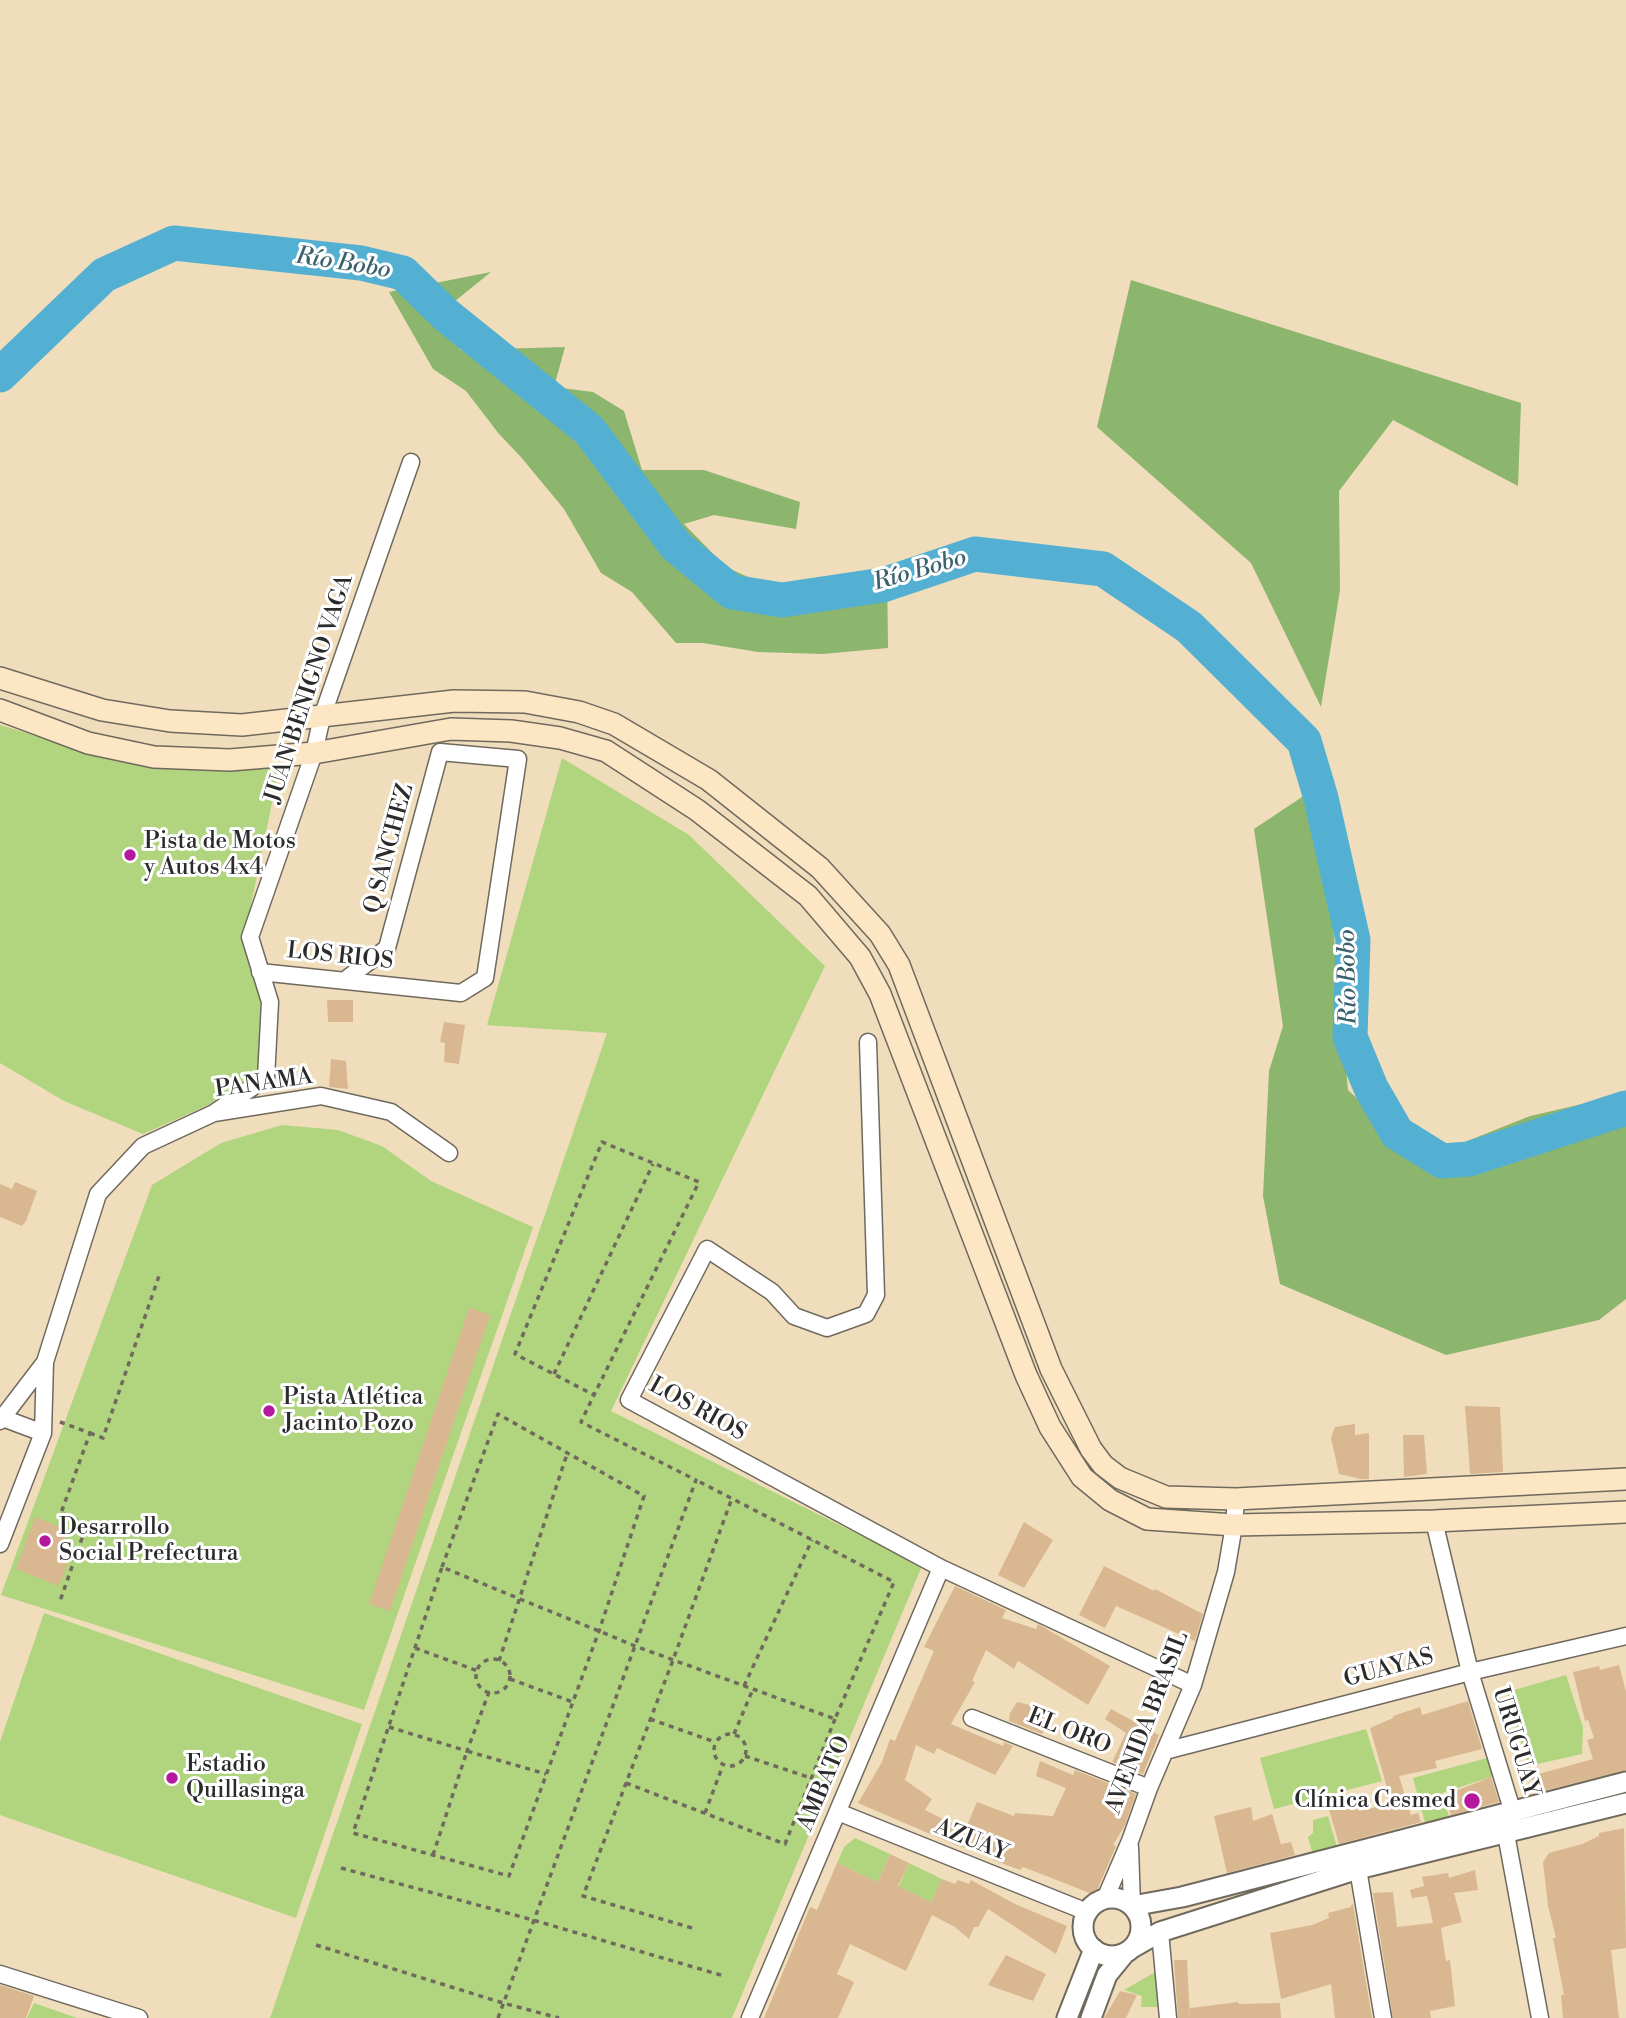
<!DOCTYPE html>
<meta charset="utf-8">
<style>
body{margin:0}
canvas{display:block;background:#f0ddbc}
</style>
<canvas width="1626" height="2018"></canvas>
<script>
const ctx = document.querySelector('canvas').getContext('2d');
ctx.lineJoin = 'round';
function paint(path, color) {
  ctx.fillStyle = color;
  ctx.fill(path, 'evenodd');
}
function poly(rows) {
  const path = new Path2D();
  for (const r of rows) {
    if (r.length === 3) {
      path.moveTo(r[0] + r[2], r[1]);
      path.arc(r[0], r[1], r[2], 0, 2 * Math.PI);
      continue;
    }
    path.moveTo(r[0], r[1]);
    for (let i = 2; i < r.length; i += 2) path.lineTo(r[i], r[i + 1]);
  }
  return path;
}
function trace(path, color, width, dash) {
  ctx.strokeStyle = color;
  ctx.lineWidth = width;
  ctx.lineCap = dash ? 'butt' : 'round';
  ctx.setLineDash(dash || []);
  ctx.stroke(path);
}
function write(font, color, halo, rows, align = 'center') {
  ctx.font = font + ' "Libre Bodoni",serif';
  ctx.lineWidth = 6;
  ctx.setLineDash([]);
  ctx.textBaseline = 'middle';
  ctx.strokeStyle = halo;
  ctx.fillStyle = color;
  for (const [text, x, y, turn = 0] of rows) {
    ctx.save();
    ctx.translate(x, y);
    ctx.rotate((+turn || 0) * Math.PI / 180);
    ctx.textAlign = isNaN(turn) ? turn : align;
    if (halo) ctx.strokeText(text, 0, 0);
    ctx.fillText(text, 0, 0);
    ctx.restore();
  }
}
paint(poly([
 [0,725,120,762,224,771,281,759,244,939,262,1004,258,1074,206,1106,143,1134,64,1101,0,1063],
 [562,758,689,835,825,966,611,1411,922,1566,732,2018,270,2018,607,1033,487,1025],
 [282,1125,338,1130,382,1146,431,1181,533,1227,364,1710,1,1595,152,1185,221,1143],
 [44,1613,362,1724,296,1918,0,1815,0,1742],
 [1566,1675,1583,1727,1582,1754,1528,1766,1507,1692],
 [1366,1729,1382,1781,1274,1809,1260,1758],
 [1498,1755,1503,1773,1442,1793,1451,1823,1427,1830,1413,1778],
 [1328,1816,1339,1854,1314,1859,1308,1837,1313,1833,1313,1820],
 [855,1838,890,1854,878,1882,837,1863,844,1847],
 [909,1863,942,1879,931,1902,922,1898,917,1908,894,1897],
 [1157,1971,1159,2007,1141,2007,1142,1996,1124,1990],
 [34,2003,77,2018,27,2018]
]), '#b0d57e');
paint(poly([
 [491,272,449,306,460,350,565,347,554,387,593,392,624,411,642,470,704,470,800,502,796,529,714,515,684,524,726,567,768,586,887,568,888,648,823,654,758,652,703,643,676,643,632,592,601,573,564,509,520,456,499,434,466,391,433,369,389,292],
 [1131,280,1521,403,1518,486,1393,420,1339,491,1340,590,1321,707,1251,563,1097,427],
 [1320,785,1348,1090,1422,1159,1530,1116,1626,1094,1626,1299,1599,1320,1446,1355,1280,1284,1263,1196,1269,1071,1283,1026,1254,829]
]), '#8cb66d');
trace(poly([
 [0,375,104,275,174,243,361,263,403,273,446,315,589,430,676,546,732,592,782,600,883,585,975,554,1103,569,1189,627,1304,741,1321,798,1353,940,1350,1037,1371,1088,1397,1133,1442,1161,1469,1159,1626,1108]
]), '#54b0d2', 35);
paint(poly([
 [327,1000,353,1000,353,1022,328,1022],
 [444,1022,465,1025,459,1064,444,1062,445,1043,440,1042],
 [331,1059,346,1061,348,1089,329,1087],
 [15,1182,37,1191,26,1221,22,1226,0,1217,0,1184,12,1189],
 [469,1308,490,1315,390,1611,369,1604],
 [1465,1406,1500,1407,1503,1472,1470,1474],
 [1355,1424,1355,1435,1369,1433,1369,1479,1361,1479,1339,1474,1331,1438,1335,1427],
 [1403,1435,1424,1435,1427,1474,1404,1477],
 [35,1517,68,1530,60,1552,70,1556,59,1586,16,1569],
 [1024,1522,1053,1540,1024,1588,998,1575],
 [1104,1566,1154,1591,1155,1589,1203,1614,1195,1641,1116,1606,1105,1628,1079,1615],
 [955,1586,1006,1610,1002,1618,1036,1629,1038,1624,1110,1666,1088,1705,1018,1661,1014,1669,986,1650,972,1681,975,1682,951,1724,1003,1746,1004,1742,1013,1746,995,1775,937,1748,934,1754,916,1745,905,1780,932,1799,925,1810,965,1830,977,1802,1014,1816,1015,1813,1053,1816,1066,1788,1036,1776,1040,1761,1073,1775,1075,1770,1136,1794,1125,1825,1113,1845,1116,1846,1095,1895,1023,1867,1020,1870,993,1860,996,1855,958,1846,858,1803,882,1762,890,1739,895,1741,934,1651,924,1647],
 [1619,1665,1626,1692,1626,1770,1535,1793,1531,1776,1593,1759,1587,1740,1594,1738,1588,1720,1585,1721,1573,1672,1599,1666,1600,1670],
 [1468,1701,1482,1749,1435,1761,1437,1768,1399,1776,1411,1815,1418,1813,1421,1822,1339,1844,1326,1799,1354,1793,1359,1811,1389,1804,1386,1796,1389,1795,1370,1728,1393,1718,1393,1716,1420,1707,1422,1715],
 [1017,1702,1056,1711,1042,1734,1009,1721,1010,1713],
 [1111,1709,1159,1735,1143,1774,1112,1762,1126,1733,1105,1719],
 [1491,1777,1499,1802,1451,1815,1445,1795],
 [1251,1807,1253,1821,1272,1814,1281,1844,1291,1842,1295,1855,1227,1873,1214,1816],
 [1624,1828,1626,1948,1611,1950,1619,2018,1563,2018,1561,1995,1564,1995,1553,1938,1556,1938,1548,1906,1543,1862,1549,1853,1582,1844,1599,1836,1599,1833],
 [890,1854,909,1863,898,1886,931,1902,942,1879,955,1884,958,1880,969,1884,971,1880,1015,1904,1067,1926,1056,1954,988,1909,978,1927,974,1927,969,1939,955,1927,932,1915,906,1971,850,1944,837,1974,854,1982,838,2018,764,2018,810,1907,817,1910,837,1863,878,1882],
 [1475,1870,1478,1890,1454,1893,1462,1922,1441,1928,1446,1961,1450,1960,1455,2006,1430,2011,1431,2018,1393,2018,1373,1893,1393,1892,1397,1927,1433,1923,1427,1896,1412,1898,1410,1890,1424,1886,1422,1877,1448,1873,1449,1878],
 [1353,1904,1372,2018,1335,2018,1331,1984,1281,1999,1270,1933,1312,1925,1329,1918,1328,1913,1351,1907,1351,1905],
 [1006,1955,1046,1974,1033,2001,988,1985],
 [1174,1960,1187,1960,1190,2018,1178,2018],
 [0,1985,34,1996,26,2018,0,2018],
 [1120,1991,1137,1995,1126,2018,1104,2018],
 [1238,2002,1239,2004,1280,2003,1281,2018,1190,2018,1190,2008]
]), '#d9b891');
const minor = poly([
 [260,972,461,993,485,978,518,759,440,752,387,948,345,980],
 [868,1042,876,1295,866,1314,827,1328,794,1316,772,1292,707,1249,629,1400,941,1568,1193,1685],
 [214,1113,266,1078,270,1002,250,937,314,753,322,717,411,462],
 [0,1417,43,1433],
 [0,1421,45,1362,98,1194,143,1146,214,1113,321,1096,391,1112,449,1153],
 [1434,1521,1470,1672,1513,1813,1506,1834,1540,2018],
 [0,1544,43,1433,45,1362],
 [972,1718,1149,1788],
 [1165,1751,1470,1672,1626,1636],
 [838,1812,1087,1912],
 [1130,1847,1132,1906],
 [1358,1869,1383,2018],
 [1105,1899,1130,1841,1149,1788,1193,1685,1226,1572,1234,1525,1236,1499],
 [1160,1932,1168,2018],
 [0,1974,139,2018],
 [750,2018,941,1568]
]);
const tertiary = poly([
 [1112,1927,29],
 [1132,1906,1182,1897,1626,1782],
 [1132,1948,1160,1932,1358,1869,1626,1803],
 [1067,2018,1094,1949],
 [1091,2018,1107,1975,1125,1953]
]);
const secondary = poly([
 [0,678,102,710,170,721,242,725,454,701,525,702,579,712,614,724,709,780,820,868,880,934,899,965,1051,1369,1091,1449,1103,1465,1120,1478,1166,1497,1236,1499,1626,1479],
 [0,710,88,743,154,757,230,760,314,753,451,729,511,731,560,738,606,751,697,810,808,896,860,957,880,994,1026,1375,1050,1427,1082,1477,1110,1500,1147,1519,1234,1525,1434,1521,1626,1512]
]);
trace(minor, '#70695e', 19);
trace(tertiary, '#70695e', 23);
trace(secondary, '#70695e', 24);
trace(poly([
 [554,1374,653,1164],
 [60,1422,90,1433,61,1513,87,1524,60,1601],
 [90,1433,103,1438,159,1276],
 [442,1567,498,1414,644,1496,599,1631,509,1876,353,1833,442,1567,520,1599,599,1631,635,1646,835,1719,894,1582,696,1480],
 [415,1648,478,1671],
 [493,1676,17],
 [499,1661,567,1454],
 [510,1679,573,1702],
 [744,1686,812,1540],
 [650,1719,715,1742],
 [389,1727,467,1751,489,1692],
 [730,1750,16],
 [734,1734,753,1689],
 [745,1756,811,1778],
 [626,1783,785,1844,835,1719],
 [705,1813,723,1765],
 [433,1855,467,1751,546,1774],
 [341,1868,533,1920,724,1976],
 [692,1928,583,1896,673,1660,732,1498],
 [316,1945,503,2003,559,2018],
 [498,2018,696,1480,581,1422,594,1395,699,1182,602,1142,515,1354,594,1395]
]), '#70695e', 3.5, [5, 5]);
trace(minor, '#fff', 16);
trace(tertiary, '#fff', 19);
trace(secondary, '#fce6c4', 21);
for (const [x, y, r, color] of [
 [130,855,7,"#b5179e"],
 [269,1411,7,"#b5179e"],
 [45,1541,7,"#b5179e"],
 [172,1778,7,"#b5179e"],
 [1472,1801,9,"#b5179e"]
]) {
  const dot = new Path2D();
  dot.arc(x, y, r, 0, 2 * Math.PI);
  ctx.fillStyle = color;
  ctx.fill(dot);
  trace(dot, '#fff', 2.5);
}
write('23px', '#2b2b2b', '#fff', [
 ["JUAN BENIGNO VAGA",310,689,-72],
 ["Q SANCHEZ",390,849,-75],
 ["LOS RIOS",340,957,6],
 ["PANAMA",264,1084,-8],
 ["LOS RIOS",697,1410,29],
 ["GUAYAS",1389,1669,-15],
 ["AVENIDA BRASIL",1148,1723,-69],
 ["EL ORO",1069,1732,22],
 ["URUGUAY",1515,1742,73],
 ["AMBATO",825,1784,-67],
 ["AZUAY",971,1841,22]
]);
write('23px', '#2b2b2b', '#fff', [
 ["Pista de Motos",144,842],
 ["y Autos 4x4",144,868],
 ["Pista Atlética",283,1398],
 ["Jacinto Pozo",283,1424],
 ["Desarrollo",59,1528],
 ["Social Prefectura",59,1554],
 ["Estadio",186,1765],
 ["Quillasinga",186,1791],
 ["Clínica Cesmed",1456,1801,"right"]
], 'left');
write('italic 24px', '#3b606e', '#fff', [
 ["Río Bobo",343,264,9],
 ["Río Bobo",920,571,-16],
 ["Río Bobo",1349,977,-91]
]);
</script>
